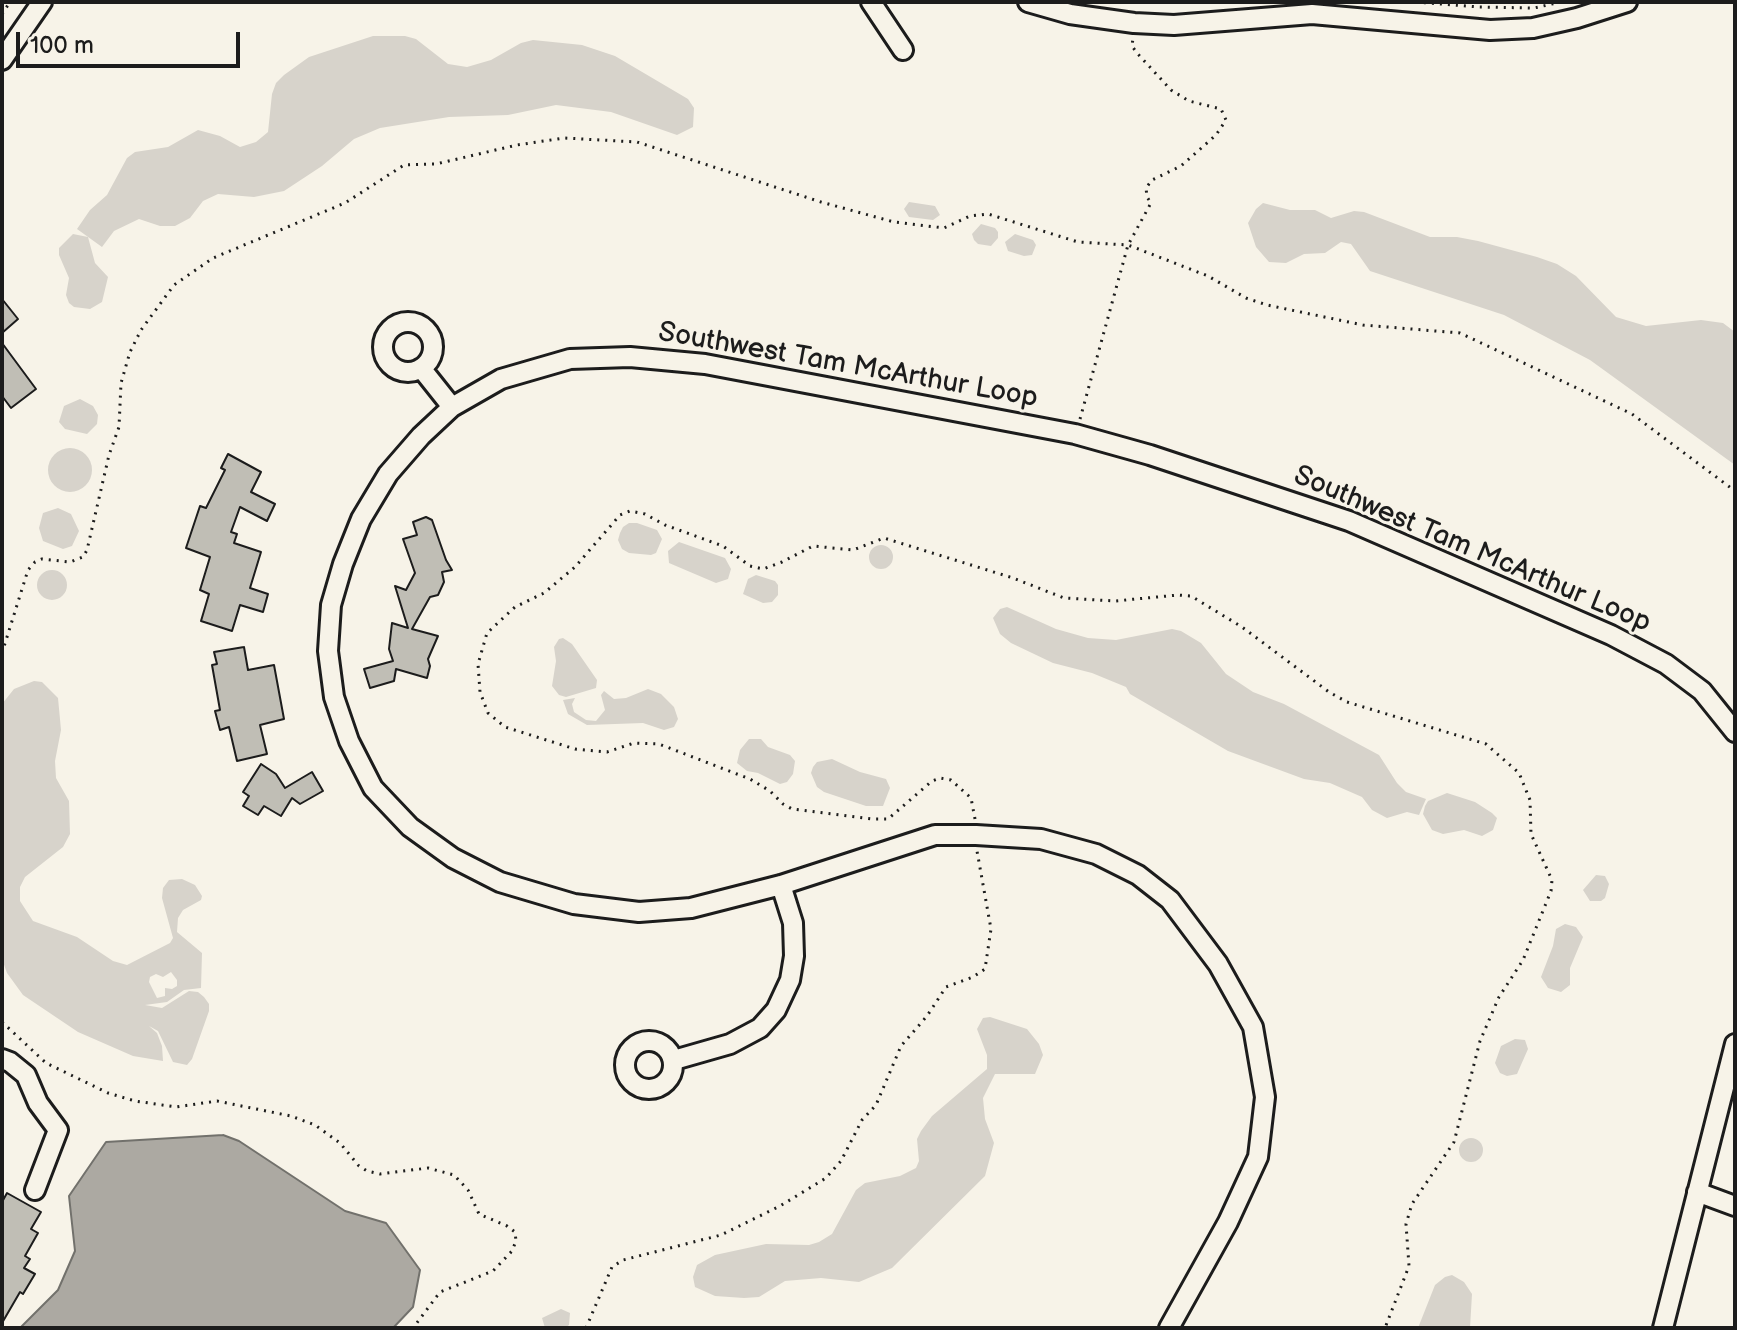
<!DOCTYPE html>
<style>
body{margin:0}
#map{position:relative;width:1737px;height:1330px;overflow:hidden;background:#f7f3e8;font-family:"Balsamiq Sans",sans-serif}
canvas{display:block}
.frame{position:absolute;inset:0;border:4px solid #1c1c1c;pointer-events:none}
.scale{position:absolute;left:16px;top:32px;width:224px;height:36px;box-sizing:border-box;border:4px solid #1c1c1c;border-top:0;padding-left:10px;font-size:24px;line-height:28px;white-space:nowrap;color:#1c1c1c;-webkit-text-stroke:6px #f7f3e8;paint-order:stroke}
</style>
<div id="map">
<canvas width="1737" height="1330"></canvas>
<div class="frame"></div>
<div class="scale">100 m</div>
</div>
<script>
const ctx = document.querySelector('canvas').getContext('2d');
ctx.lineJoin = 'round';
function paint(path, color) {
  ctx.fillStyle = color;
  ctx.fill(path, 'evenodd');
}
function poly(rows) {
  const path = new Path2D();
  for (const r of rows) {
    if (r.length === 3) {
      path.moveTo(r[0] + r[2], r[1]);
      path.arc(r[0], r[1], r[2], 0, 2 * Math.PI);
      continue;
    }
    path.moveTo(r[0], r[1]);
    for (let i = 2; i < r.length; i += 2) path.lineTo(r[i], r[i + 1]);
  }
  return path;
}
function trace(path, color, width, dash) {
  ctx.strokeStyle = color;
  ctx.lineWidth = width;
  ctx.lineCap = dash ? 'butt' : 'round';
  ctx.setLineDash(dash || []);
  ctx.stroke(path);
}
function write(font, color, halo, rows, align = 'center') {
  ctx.font = font + ' "Balsamiq Sans",sans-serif';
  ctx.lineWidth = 6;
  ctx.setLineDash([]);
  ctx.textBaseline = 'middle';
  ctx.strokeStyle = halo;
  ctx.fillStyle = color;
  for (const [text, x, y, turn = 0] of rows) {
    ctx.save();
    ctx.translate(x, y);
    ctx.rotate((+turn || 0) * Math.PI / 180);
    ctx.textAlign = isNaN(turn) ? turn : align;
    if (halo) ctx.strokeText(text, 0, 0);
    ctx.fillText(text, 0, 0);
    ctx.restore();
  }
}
paint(poly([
 [373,36,405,36,416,39,448,64,467,67,491,60,521,43,533,40,582,45,615,56,688,99,694,108,693,127,677,135,611,112,556,105,508,115,449,117,380,128,354,139,322,166,284,191,254,197,218,194,203,201,190,218,175,226,160,226,139,219,114,231,102,247,77,229,90,210,107,195,127,158,135,152,168,147,198,130,220,136,240,147,256,142,268,132,272,94,276,83,284,75,309,57],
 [909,202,935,206,940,215,933,220,909,217,904,209],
 [1263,203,1290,210,1315,210,1331,218,1354,211,1364,212,1430,237,1457,237,1478,241,1537,257,1557,264,1576,276,1616,317,1646,326,1701,320,1723,323,1735,332,1735,465,1590,360,1504,315,1370,271,1351,244,1341,242,1325,253,1304,254,1286,263,1269,262,1256,247,1248,223,1256,209],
 [981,224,995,228,998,232,998,238,991,246,978,244,974,240,972,234],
 [73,234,88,237,95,263,108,277,102,302,90,309,74,307,69,303,66,295,69,278,59,255,59,248],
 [1015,234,1033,240,1036,245,1032,255,1024,256,1008,251,1005,242],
 [80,399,93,406,98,415,97,424,87,434,65,429,59,422,64,406],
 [70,470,22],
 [58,508,71,514,79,531,72,546,63,549,43,541,39,528,43,513],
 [629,523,637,523,657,530,662,539,656,553,651,555,629,553,622,549,618,540,620,533,623,527],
 [679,542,725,558,731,569,728,579,716,583,669,563,668,551],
 [881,557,12],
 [52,585,15],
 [756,575,775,581,778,585,778,595,772,602,763,603,743,594,748,579],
 [1007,607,1056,629,1088,638,1116,640,1172,629,1181,631,1201,643,1226,674,1253,692,1284,704,1379,755,1397,783,1406,792,1426,799,1419,815,1407,812,1387,818,1372,810,1362,797,1330,783,1304,779,1228,751,1130,694,1126,687,1092,673,1053,663,1011,643,1000,634,993,618,1000,609],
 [563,638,572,644,597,680,596,688,566,697,559,695,552,686,556,661,554,647,559,639],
 [34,681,42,682,58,698,61,730,55,761,56,778,69,801,70,834,63,847,25,877,20,887,20,901,33,921,77,937,113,961,127,965,170,943,173,938,162,898,163,888,169,880,182,879,195,885,202,896,201,900,183,910,178,918,177,932,202,953,201,988,184,990,167,1002,145,1005,162,1008,189,991,198,992,204,997,209,1004,209,1011,192,1059,187,1065,173,1062,158,1031,149,1026,157,1033,162,1046,163,1061,133,1056,78,1032,23,995,7,973,2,959,2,704,14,689],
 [171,972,177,980,177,986,172,989,165,988,165,996,157,998,149,982,150,977,156,974,163,977],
 [648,689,661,694,674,707,678,719,674,727,664,730,643,723,587,725,568,714,563,700,575,698,572,704,574,712,586,720,596,721,605,710,601,695,604,691,614,699,626,698],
 [749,739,761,739,768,747,790,755,795,761,793,774,787,782,780,784,758,773,747,771,737,763,740,750],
 [832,759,860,772,886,779,890,788,883,806,866,806,824,792,817,787,811,773,813,767,817,762],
 [1447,793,1475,802,1492,813,1497,818,1493,830,1482,836,1464,830,1443,834,1432,830,1423,814,1425,806,1428,801],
 [1596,875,1605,876,1609,884,1605,898,1601,901,1590,901,1583,890],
 [1565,924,1576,927,1583,937,1570,968,1570,985,1561,992,1548,988,1541,977,1553,946,1556,929],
 [990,1017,1027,1029,1039,1044,1043,1055,1035,1074,995,1074,983,1098,985,1119,994,1143,985,1176,892,1268,859,1282,821,1278,785,1281,759,1297,744,1298,715,1296,695,1287,693,1277,697,1265,715,1255,766,1244,809,1245,819,1242,832,1234,856,1190,865,1183,900,1176,916,1168,919,1161,917,1139,921,1131,932,1116,987,1069,987,1055,977,1029,983,1018],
 [1515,1039,1525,1040,1528,1049,1517,1074,1507,1076,1500,1073,1495,1063,1501,1046],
 [1471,1150,12],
 [1452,1275,1464,1282,1472,1294,1470,1328,1418,1328,1435,1285,1445,1277],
 [561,1309,570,1313,569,1325,565,1328,545,1328,542,1318]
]), '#d7d3cb');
const water = poly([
 [223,1135,239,1141,345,1211,386,1223,420,1270,413,1307,393,1328,20,1328,58,1290,75,1251,69,1196,106,1142,223,1135]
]);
paint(water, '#aca9a2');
trace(water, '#72716c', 2);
const building = poly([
 [2,299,18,319,2,333,2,299],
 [2,343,36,389,11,408,2,396,2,343],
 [228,454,261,472,251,492,275,504,267,521,240,507,231,532,237,534,234,543,261,552,250,588,268,594,263,612,240,605,232,631,201,621,209,594,200,590,210,557,186,548,200,506,206,508,225,470,221,468,228,454],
 [426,517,432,520,446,560,452,570,442,572,444,582,438,595,430,597,412,629,438,636,428,659,430,666,427,678,396,669,394,681,370,688,364,669,393,661,389,649,392,623,408,628,395,586,406,590,415,573,403,539,417,535,413,522,426,517],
 [244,647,248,670,274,665,284,719,260,725,267,754,237,761,229,727,220,730,215,711,220,710,212,665,217,664,214,652,244,647],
 [261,764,276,774,285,788,312,772,323,791,300,804,292,798,281,816,264,806,258,815,243,806,249,796,243,792,261,764],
 [7,1193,41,1212,31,1229,38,1233,25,1256,30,1259,24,1268,35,1274,23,1294,20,1292,2,1323,2,1202,7,1193]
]);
paint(building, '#c0beb5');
trace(building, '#1c1c1c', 2);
const minor = poly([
 [871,2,903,50],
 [1028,2,1070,14,1134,23,1174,25,1312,14,1490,30,1533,28,1577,18,1627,2],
 [2,60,42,2],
 [408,347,25],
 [421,368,452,407],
 [649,1065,24],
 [2,1059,10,1062,26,1075,38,1103,58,1130,35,1190],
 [674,1060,730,1044,760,1028,776,1010,790,980,794,956,793,923,781,885],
 [1697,1192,1735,1206],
 [1169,1328,1228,1222,1258,1157,1265,1097,1253,1027,1218,964,1170,900,1138,875,1096,854,1041,839,976,835,935,835,781,885,691,908,639,912,574,904,500,882,453,858,410,827,373,788,349,741,334,697,328,651,331,605,343,564,361,519,388,474,421,436,452,407,501,379,570,359,630,357,705,364,1075,434,1150,455,1349,521,1611,635,1666,664,1702,691,1735,732],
 [1663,1328,1735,1044]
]);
trace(minor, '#1c1c1c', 24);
trace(poly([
 [1134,2,1150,2],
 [1416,2,1479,7,1534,8,1561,2],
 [2,14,10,2],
 [1080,419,1128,245,1151,203,1147,197,1146,188,1152,180,1181,166,1216,135,1226,120,1221,109,1189,101,1171,90,1137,53,1132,46,1133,38],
 [2,653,28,570,35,562,42,559,70,562,83,557,87,550,109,455,119,427,121,383,130,352,141,330,174,285,213,258,345,203,404,165,436,164,517,145,564,138,637,142,821,202,894,222,944,228,970,216,988,214,1078,242,1128,245,1208,276,1246,298,1267,305,1363,325,1460,333,1632,414,1735,491],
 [975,819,971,798,951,780,940,778,932,781,888,819,873,819,792,809,783,804,770,791,750,779,659,744,634,743,607,752,575,749,505,727,488,713,480,692,478,664,487,633,515,607,544,593,575,567,620,515,630,511,645,514,665,525,723,546,750,566,763,569,782,562,813,546,853,550,884,538,1013,578,1064,598,1115,601,1178,595,1191,596,1242,627,1329,692,1347,702,1486,744,1519,773,1530,800,1531,834,1552,880,1551,891,1523,960,1499,997,1480,1041,1454,1142,1412,1204,1406,1224,1409,1266,1385,1328],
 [2,1022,46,1063,108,1093,135,1101,176,1107,217,1101,291,1116,315,1125,340,1143,359,1166,367,1171,380,1174,428,1168,454,1175,468,1190,479,1214,507,1226,515,1232,516,1241,512,1251,493,1271,440,1292,413,1328],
 [586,1328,612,1267,623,1260,721,1235,780,1206,826,1178,841,1161,862,1120,876,1105,901,1046,927,1016,946,987,973,977,985,969,991,929,977,851]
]), '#1c1c1c', 3, [2, 6]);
trace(minor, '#f7f3e8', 18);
write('28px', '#1c1c1c', '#f7f3e8', [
 ["Southwest Tam McArthur Loop",848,366,10],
 ["Southwest Tam McArthur Loop",1472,550,23]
]);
</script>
